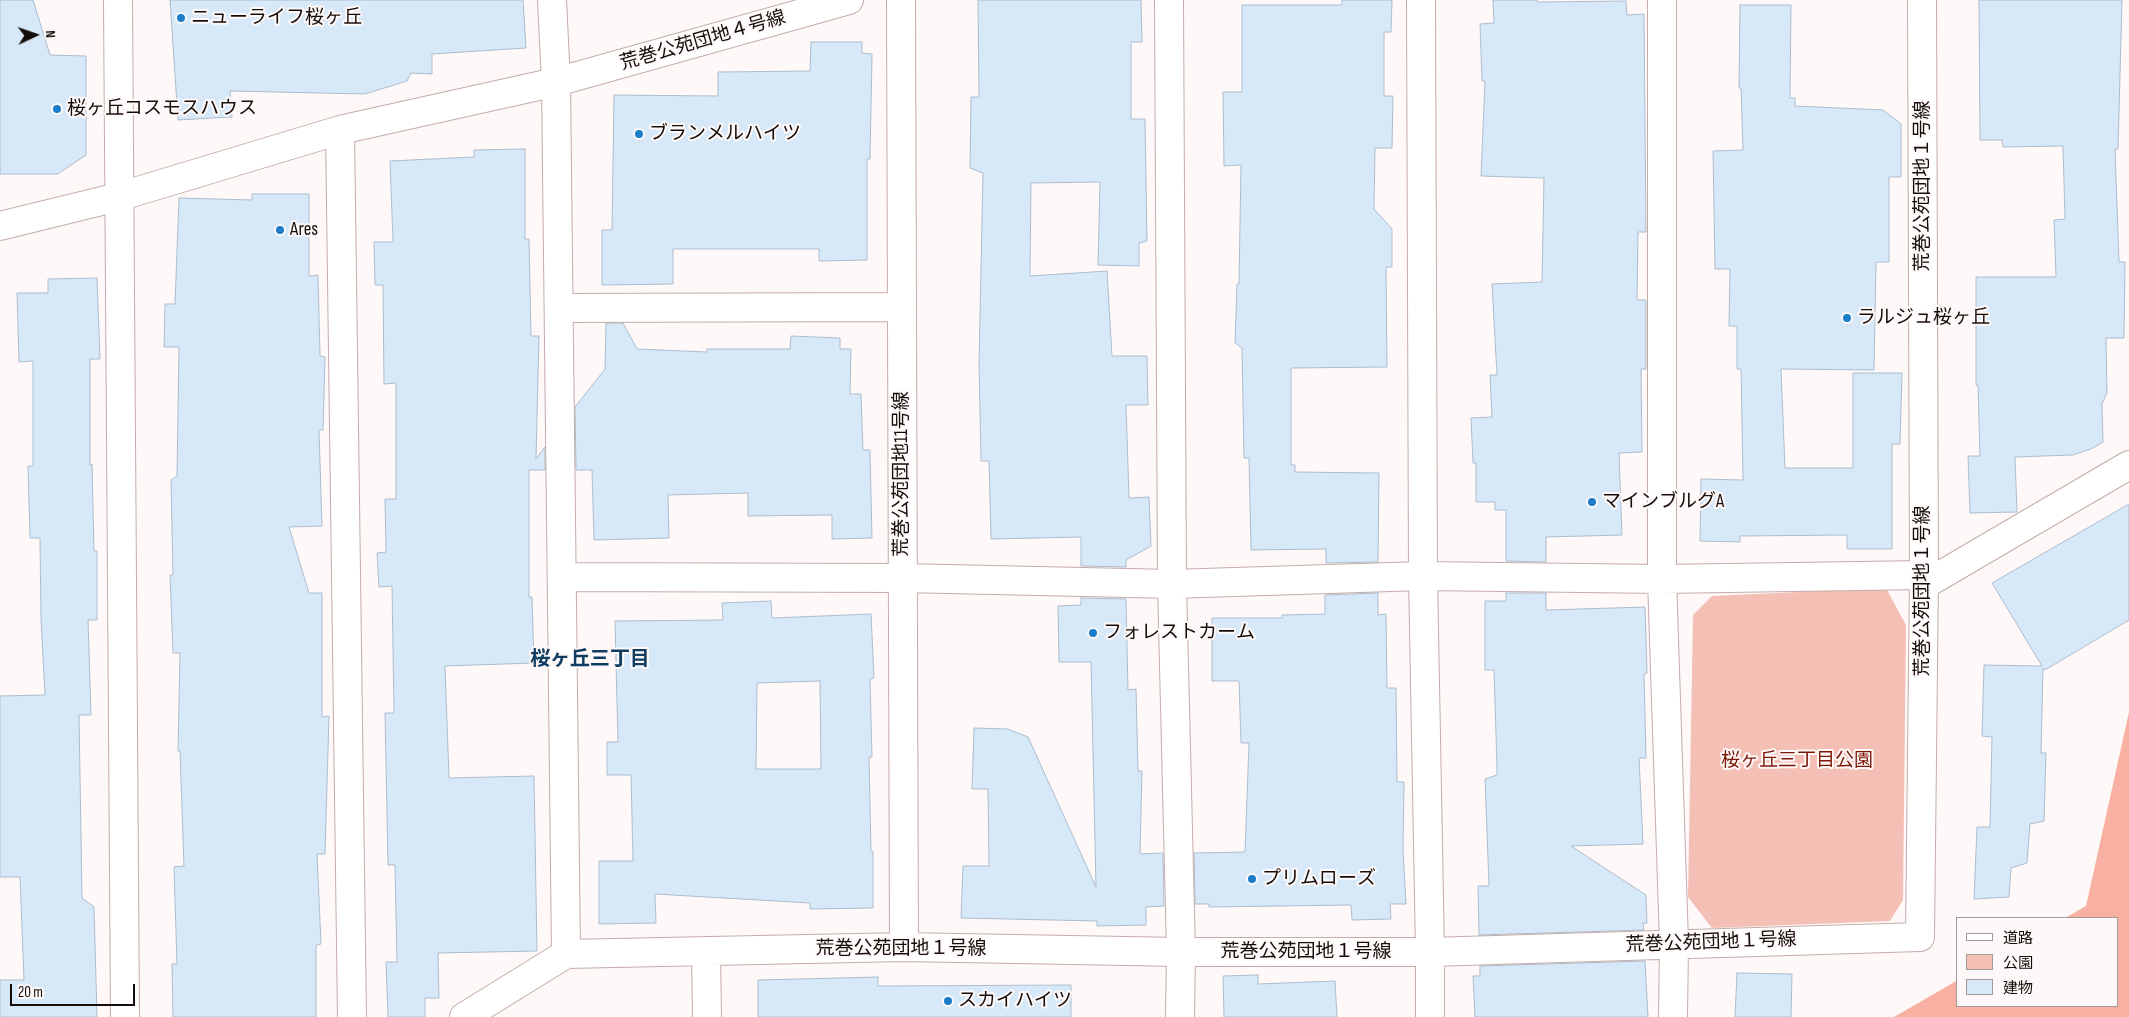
<!DOCTYPE html>
<meta charset="utf-8">
<style>
body{margin:0}
#map{position:relative;width:2129px;height:1017px;overflow:hidden;background:#fef9f8;font-family:"Sofia Sans Condensed","Noto Sans JP",sans-serif}
canvas{display:block}
.legend{position:absolute;left:1956px;top:917px;width:162px;height:90px;box-sizing:border-box;background:#fef9f8;border:1px solid #a09a99;margin:0;padding:6px 9px;list-style:none;font-size:15px;color:#140c0a}
.legend li{display:flex;align-items:center;gap:10px;height:25px}
.legend b{width:25px;border:1px solid #a09a99}
.north{position:absolute;left:10px;top:10px;width:50px;height:50px;-webkit-text-stroke:4px #fef9f8;paint-order:stroke;rotate:87deg;font-size:14px;font-weight:700;line-height:20px;text-align:center;color:#140c0a}
.north::after{content:'';display:block;margin:auto;width:18px;height:22px;background:#140c0a;clip-path:polygon(50% 0,100% 100%,50% 72%,0 100%)}
.scale{position:absolute;left:10px;top:984px;width:125px;height:22px;box-sizing:border-box;border:2px solid #140c0a;border-top:0;padding-left:6px;font-size:15px;line-height:18px;white-space:nowrap;color:#140c0a;-webkit-text-stroke:4px #fef9f8;paint-order:stroke}
</style>
<div id="map">
<canvas width="2129" height="1017"></canvas>
<ul class="legend">
<li><b style="height:6px;background:#fff"></b>道路</li>
<li><b style="height:14px;background:#f4bfb4"></b>公園</li>
<li><b style="height:14px;background:#d7e8f9"></b>建物</li>
</ul>
<div class="north">N</div>
<div class="scale">20 m</div>
</div>
<script>
const ctx = document.querySelector('canvas').getContext('2d');
ctx.lineJoin = 'round';
function paint(path, color) {
  ctx.fillStyle = color;
  ctx.fill(path, 'evenodd');
}
function poly(rows) {
  const path = new Path2D();
  for (const r of rows) {
    path.moveTo(r[0], r[1]);
    for (let i = 2; i < r.length; i += 2) path.lineTo(r[i], r[i + 1]);
  }
  return path;
}
function trace(path, color, width, dash) {
  ctx.strokeStyle = color;
  ctx.lineWidth = width;
  ctx.lineCap = dash ? 'butt' : 'round';
  ctx.setLineDash(dash || []);
  ctx.stroke(path);
}
function write(font, color, halo, rows, align = 'center') {
  ctx.font = font + ' "Sofia Sans Condensed","Noto Sans JP",sans-serif';
  ctx.lineWidth = 4;
  ctx.setLineDash([]);
  ctx.textBaseline = 'middle';
  ctx.strokeStyle = halo;
  ctx.fillStyle = color;
  for (const [text, x, y, turn = 0] of rows) {
    ctx.save();
    ctx.translate(x, y);
    ctx.rotate((+turn || 0) * Math.PI / 180);
    ctx.textAlign = isNaN(turn) ? turn : align;
    if (halo) ctx.strokeText(text, 0, 0);
    ctx.fillText(text, 0, 0);
    ctx.restore();
  }
}
paint(poly([
 [1886,588,1906,625,1903,900,1890,921,1712,928,1688,897,1693,615,1712,596]
]), '#f4bfb4');
paint(poly([
 [2129,712,2129,1017,1894,1017,1958,980,1958,1006,2118,1006,2118,918,2065,918,2086,906]
]), '#f7b0a2');
const building = poly([
 [0,0,33,0,50,55,86,56,86,155,58,174,0,174,0,0],
 [170,0,523,0,526,48,432,54,432,74,411,73,407,81,365,94,230,91,232,117,178,120,170,0],
 [978,0,1141,0,1142,42,1131,42,1131,119,1145,119,1147,241,1139,243,1139,266,1098,265,1100,182,1031,183,1030,276,1107,271,1112,356,1147,356,1148,405,1126,405,1129,498,1149,497,1151,546,1126,560,1126,567,1081,566,1081,537,991,539,989,461,981,461,979,364,983,173,970,168,971,97,979,97,978,0],
 [1342,0,1392,0,1391,32,1384,32,1384,96,1393,96,1392,148,1375,148,1374,209,1392,229,1392,267,1386,267,1387,367,1291,368,1291,465,1295,465,1295,472,1379,473,1378,562,1326,563,1326,549,1251,550,1249,458,1244,458,1242,348,1235,343,1237,284,1239,284,1241,165,1224,166,1223,92,1242,92,1242,5,1342,5,1342,0],
 [1493,0,1537,0,1537,2,1626,1,1627,15,1644,14,1646,232,1638,232,1637,300,1646,300,1646,369,1641,369,1642,452,1619,453,1622,535,1546,537,1546,562,1506,561,1506,510,1495,510,1495,502,1476,502,1476,463,1473,463,1471,418,1492,417,1490,375,1497,375,1492,284,1542,282,1544,178,1481,176,1485,81,1482,81,1480,24,1494,23,1493,0],
 [1979,0,2122,0,2118,149,2115,149,2119,262,2125,262,2124,338,2106,338,2107,393,2102,404,2103,442,2091,449,2073,455,2015,457,2017,512,1970,513,1968,456,1980,456,1978,385,1976,385,1976,277,2056,277,2054,220,2065,219,2063,146,2003,147,2002,140,1980,140,1979,0],
 [1740,5,1791,5,1790,98,1795,98,1795,106,1883,110,1901,124,1901,177,1889,177,1889,262,1876,262,1874,370,1781,369,1785,468,1853,468,1853,373,1902,373,1900,444,1892,444,1892,549,1847,549,1847,535,1740,536,1740,542,1700,541,1701,479,1743,480,1741,369,1737,369,1737,326,1729,326,1730,269,1715,269,1713,151,1743,150,1741,88,1739,88,1740,5],
 [811,42,862,42,862,53,872,54,870,159,867,159,867,260,819,261,819,249,673,249,673,284,602,285,602,230,612,230,614,95,718,96,718,72,810,71,811,42],
 [525,149,525,239,529,239,531,336,539,336,536,459,545,447,545,470,529,470,529,597,532,597,534,663,445,666,449,778,534,776,537,951,438,953,439,998,425,998,425,1017,388,1017,386,962,397,962,395,865,388,865,385,713,394,713,392,586,379,587,377,553,386,552,385,499,396,499,396,383,384,384,383,285,375,285,374,242,393,242,390,161,474,157,474,150,525,149],
 [252,194,309,194,309,276,318,275,320,356,325,357,323,430,319,430,322,526,289,527,309,593,322,593,322,717,329,716,325,854,317,854,321,944,316,945,316,1017,173,1017,172,964,177,964,174,867,184,866,180,751,178,751,180,653,173,653,170,575,173,575,171,480,177,476,179,347,164,347,165,304,175,304,179,198,252,200,252,194],
 [97,278,100,359,90,359,90,465,92,464,94,551,97,551,97,620,88,620,91,715,79,715,82,898,94,907,97,1017,0,1017,0,980,24,980,20,877,0,877,0,696,45,695,41,620,40,538,30,538,28,466,33,466,33,361,19,362,17,293,48,293,48,279,97,278],
 [606,323,623,323,637,349,707,352,707,349,790,349,791,336,840,338,840,349,851,349,850,394,861,394,863,450,870,450,872,538,832,539,832,515,748,516,748,493,668,495,669,538,594,540,592,470,576,470,575,407,605,369,606,323],
 [2129,504,2129,620,2045,670,2043,668,2041,753,2046,753,2044,821,2030,824,2027,863,2011,868,2009,897,1974,899,1977,827,1990,827,1992,737,1982,736,1984,665,2042,666,1992,583,2129,504],
 [1378,593,1378,615,1386,614,1387,688,1396,688,1397,782,1404,782,1403,849,1406,904,1390,904,1391,919,1352,920,1351,905,1209,907,1209,904,1195,904,1194,853,1245,852,1249,743,1241,743,1239,681,1212,681,1212,618,1282,618,1282,615,1325,614,1325,595,1378,593],
 [1506,593,1546,593,1546,610,1645,607,1647,673,1644,674,1646,758,1639,758,1643,844,1571,846,1646,895,1647,923,1643,923,1644,930,1479,935,1478,886,1489,886,1485,779,1497,775,1497,767,1494,670,1485,670,1485,601,1506,601,1506,593],
 [1081,598,1126,599,1128,690,1136,689,1138,771,1142,771,1140,854,1163,853,1164,906,1146,907,1146,925,1097,926,1097,921,961,918,963,866,989,866,988,789,972,789,974,728,1008,729,1028,737,1096,887,1091,662,1059,662,1058,606,1081,605,1081,598],
 [771,601,772,618,871,614,874,678,870,679,872,757,869,757,871,851,873,851,873,908,810,909,810,903,655,894,656,923,599,924,599,861,633,861,631,775,607,775,607,742,618,742,615,621,723,620,722,603,771,601],
 [820,681,821,769,756,769,757,683,820,681],
 [1645,961,1648,1017,1475,1017,1473,976,1480,976,1480,966,1645,961],
 [1737,973,1792,974,1791,1017,1735,1017,1737,973],
 [1258,975,1258,984,1335,981,1337,1017,1224,1017,1223,976,1258,975],
 [878,977,878,986,1071,985,1071,1017,758,1017,758,980,878,977]
]);
paint(building, '#d7e8f9');
trace(building, '#acbccd', 1);
const minor = poly([
 [118,0,125,1017],
 [901,0,904,947],
 [1169,0,1172,584,1181,952,1180,1017],
 [1421,0,1423,576,1430,952,1430,1017],
 [1662,0,1662,579,1674,943,1673,1017],
 [340,130,352,1017],
 [0,226,118,197,340,130,556,82,849,0],
 [559,308,902,307],
 [562,577,903,578,1172,584,1423,576,1662,579,1924,575],
 [1924,585,2129,465],
 [706,951,707,1017],
 [566,954,904,947,1181,952,1430,952,1920,937,1924,575,1922,0],
 [464,1017,566,954,556,82,552,0]
]);
trace(minor, '#c5aca7', 30);
trace(minor, '#fff', 28);
for (const [x, y, r, color] of [
 [181,18,5,"#1b7ec9"],
 [57,109,5,"#1b7ec9"],
 [639,134,5,"#1b7ec9"],
 [280,230,5,"#1b7ec9"],
 [1847,318,5,"#1b7ec9"],
 [1592,502,5,"#1b7ec9"],
 [1093,633,5,"#1b7ec9"],
 [1252,879,5,"#1b7ec9"],
 [948,1001,5,"#1b7ec9"]
]) {
  const dot = new Path2D();
  dot.arc(x, y, r, 0, 2 * Math.PI);
  ctx.fillStyle = color;
  ctx.fill(dot);
  trace(dot, '#fef9f8', 2);
}
write('19px', '#140c0a', '#fef9f8', [
 ["ニューライフ桜ヶ丘",191,18],
 ["桜ヶ丘コスモスハウス",67,109],
 ["ブランメルハイツ",649,134],
 ["Ares",290,230],
 ["ラルジュ桜ヶ丘",1857,318],
 ["マインブルグA",1602,502],
 ["フォレストカーム",1103,633],
 ["プリムローズ",1262,879],
 ["スカイハイツ",958,1001]
], 'left');
write('19px', '#140c0a', '#fef9f8', [
 ["荒巻公苑団地４号線",703,41,-16],
 ["荒巻公苑団地１号線",1923,186,-90],
 ["荒巻公苑団地11号線",902,474,-90],
 ["荒巻公苑団地１号線",1923,591,-90],
 ["荒巻公苑団地１号線",1711,943,-2],
 ["荒巻公苑団地１号線",901,949],
 ["荒巻公苑団地１号線",1306,952]
]);
write('19px', '#7b1705', '#fef9f8', [
 ["桜ヶ丘三丁目公園",1797,761]
]);
write('bold 20px', '#0f3c61', '#fef9f8', [
 ["桜ヶ丘三丁目",590,660]
]);
</script>
